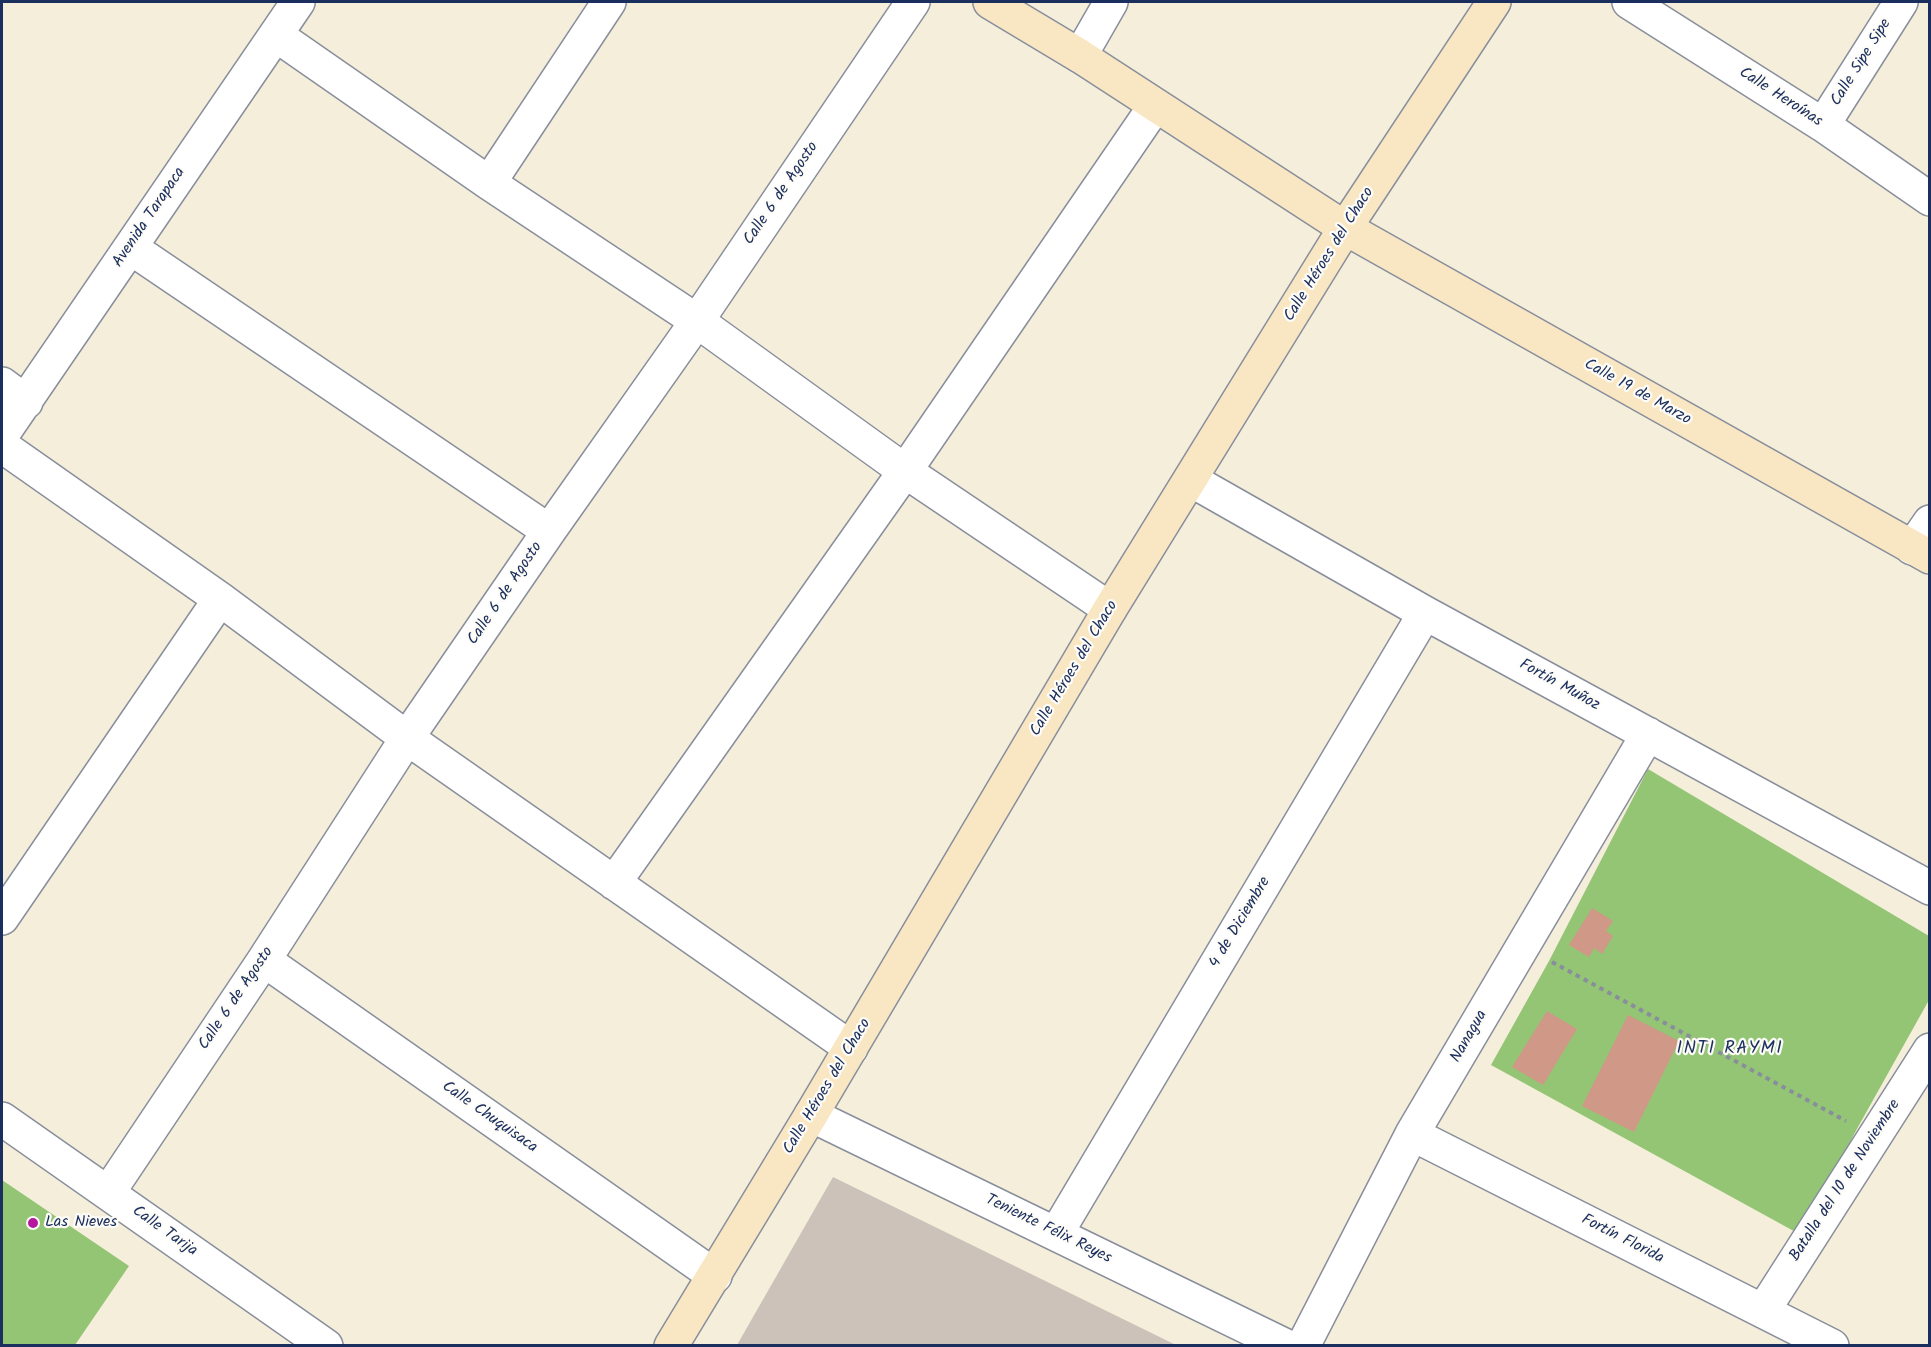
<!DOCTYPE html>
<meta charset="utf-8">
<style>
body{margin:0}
#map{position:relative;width:1931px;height:1347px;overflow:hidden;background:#f5eedb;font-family:Kalam,sans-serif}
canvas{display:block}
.frame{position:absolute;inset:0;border:3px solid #1b2f5e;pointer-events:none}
</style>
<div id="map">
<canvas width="1931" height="1347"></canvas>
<div class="frame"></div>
</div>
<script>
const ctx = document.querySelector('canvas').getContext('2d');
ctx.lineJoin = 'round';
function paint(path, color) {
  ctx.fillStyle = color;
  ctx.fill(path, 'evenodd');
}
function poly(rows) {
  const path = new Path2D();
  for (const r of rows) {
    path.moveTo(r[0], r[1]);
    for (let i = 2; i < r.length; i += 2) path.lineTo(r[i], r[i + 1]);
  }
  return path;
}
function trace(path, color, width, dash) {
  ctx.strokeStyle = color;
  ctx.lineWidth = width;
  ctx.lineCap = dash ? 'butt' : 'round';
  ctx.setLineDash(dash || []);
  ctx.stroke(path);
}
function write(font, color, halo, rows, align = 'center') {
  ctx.font = font + ' Kalam,sans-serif';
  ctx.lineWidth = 4.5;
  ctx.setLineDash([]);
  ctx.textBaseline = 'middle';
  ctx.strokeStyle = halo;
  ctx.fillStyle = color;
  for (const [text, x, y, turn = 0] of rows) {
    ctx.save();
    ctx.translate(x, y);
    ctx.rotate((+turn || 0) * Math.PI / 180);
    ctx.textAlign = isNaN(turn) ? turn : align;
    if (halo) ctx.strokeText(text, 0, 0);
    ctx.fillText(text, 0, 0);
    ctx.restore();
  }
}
paint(poly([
 [833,1177,1176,1345,737,1345]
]), '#ccc2b9');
paint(poly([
 [1648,769,1929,936,1929,1000,1858,1127,1801,1235,1491,1065,1549,961],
 [2,1180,129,1266,75,1345,2,1345]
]), '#94c575');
paint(poly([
 [1592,908,1613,921,1606,931,1613,936,1602,954,1594,948,1589,957,1569,945],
 [1547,1011,1577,1029,1543,1085,1512,1067],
 [1628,1015,1679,1041,1634,1132,1582,1106]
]), '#cf9887');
const street = poly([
 [1629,2,1823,125,1930,199],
 [276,35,489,183,697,321,905,471,1110,609],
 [1080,56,1111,2],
 [1823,125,1901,2],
 [489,183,609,2],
 [131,248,549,531],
 [2,384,26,402],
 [2,435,298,2],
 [2,446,220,599,407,738,851,1048],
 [1191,480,1425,613,1930,888],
 [1912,548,1930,522],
 [614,883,905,471,1155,106],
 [2,918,220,599],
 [264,960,715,1276],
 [811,1115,1286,1346],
 [2,1119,326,1346],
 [1412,1134,1832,1346],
 [108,1193,264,960,407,738,549,531,697,321,913,2],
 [1056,1234,1425,613],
 [1763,1311,1930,1050],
 [1303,1346,1412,1134,1648,734]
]);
const secondary = poly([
 [990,2,1080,56,1345,228,1930,557],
 [671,1346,811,1115,1110,609,1345,228,1494,2]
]);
trace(street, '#888e9c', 36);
trace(secondary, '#888e9c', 36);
trace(poly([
 [1552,962,1846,1121]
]), '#888e9c', 4, [4.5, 4.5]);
trace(street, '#fff', 33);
trace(secondary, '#f9e7c3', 33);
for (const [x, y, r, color] of [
 [33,1223,6,"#b5179e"]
]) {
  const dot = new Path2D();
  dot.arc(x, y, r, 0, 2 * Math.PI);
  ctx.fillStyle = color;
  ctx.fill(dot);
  trace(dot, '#fdfcf7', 2);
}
write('16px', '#1b2f5e', '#fdfcf7', [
 ["Calle Sipe Sipe",1862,63,-58],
 ["Calle Heroínas",1780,98,33],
 ["Calle 6 de Agosto",782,194,-56],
 ["Avenida Tarapaca",150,218,-56],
 ["Calle Héroes del Chaco",1330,255,-58],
 ["Calle 19 de Marzo",1637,393,29],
 ["Calle 6 de Agosto",506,594,-56],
 ["Calle Héroes del Chaco",1075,669,-59],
 ["Fortín Muñoz",1559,686,29],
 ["4 de Diciembre",1241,923,-59],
 ["Calle 6 de Agosto",237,999,-56],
 ["Nanagua",1470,1037,-60],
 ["Calle Héroes del Chaco",828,1087,-59],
 ["Calle Chuquisaca",489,1118,35],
 ["Batalla del 10 de Noviembre",1846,1181,-57],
 ["Teniente Félix Reyes",1048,1230,26],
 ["Calle Tarija",164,1232,35],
 ["Fortín Florida",1622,1240,27]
]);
write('16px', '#1b2f5e', '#fdfcf7', [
 ["Las Nieves",45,1223]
], 'left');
ctx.letterSpacing = '1.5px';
write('18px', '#1b2f5e', '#fdfcf7', [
 ["INTI RAYMI",1730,1050]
]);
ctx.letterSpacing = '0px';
</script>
